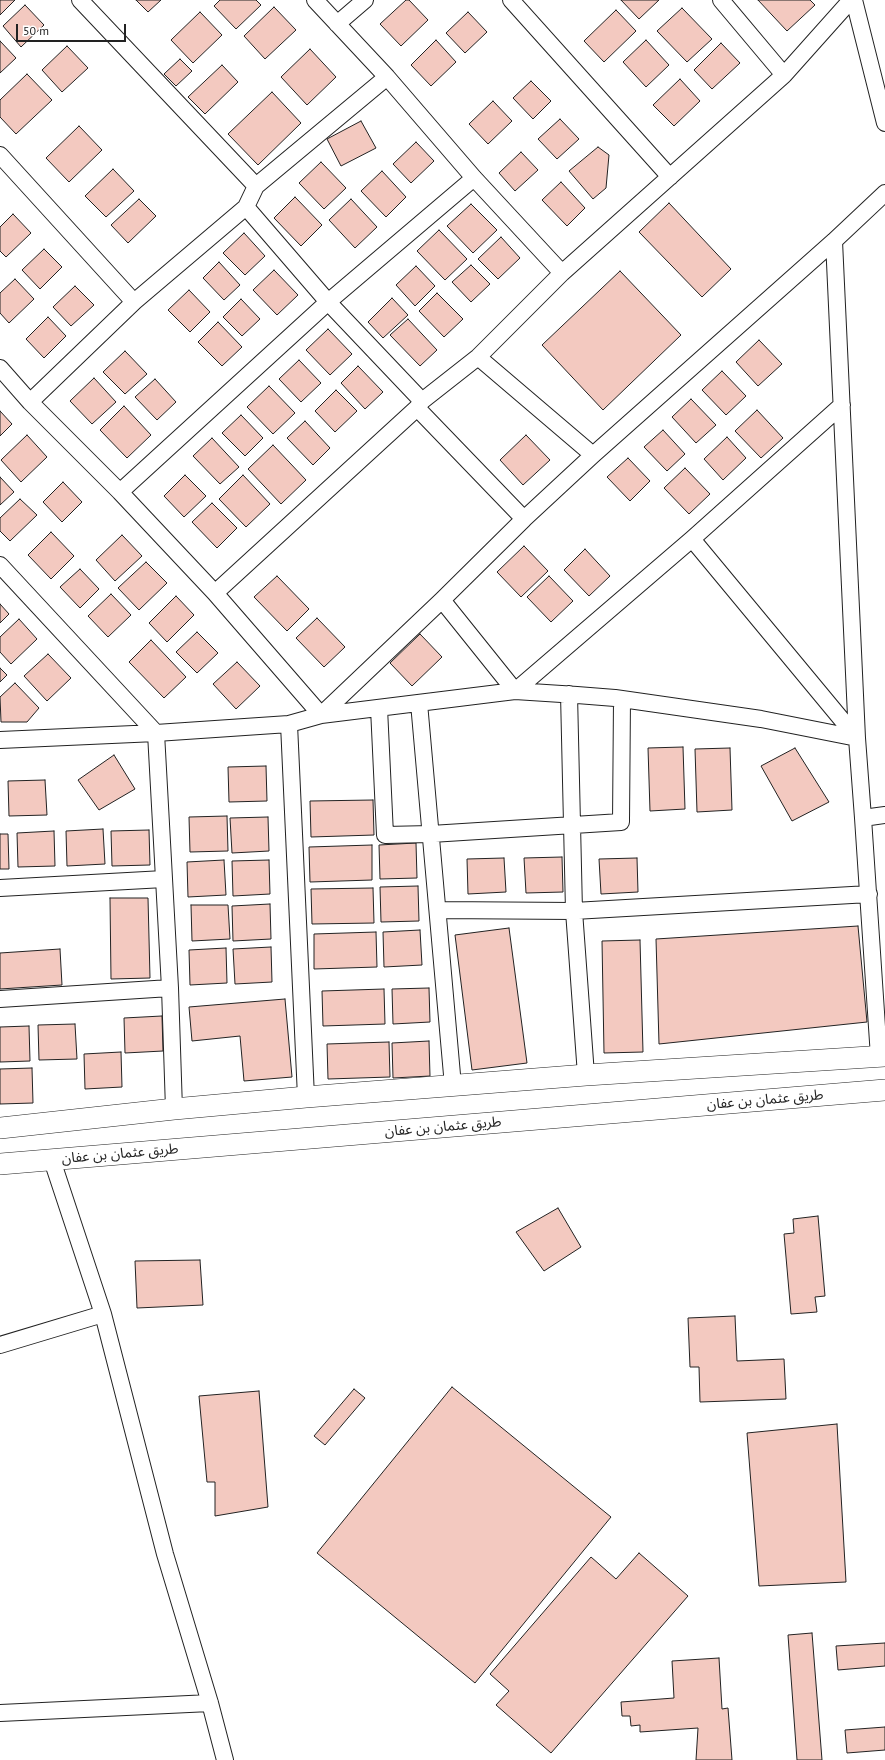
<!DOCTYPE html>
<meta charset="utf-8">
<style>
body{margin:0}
#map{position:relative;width:885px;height:1760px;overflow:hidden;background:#fff;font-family:"PT Sans",sans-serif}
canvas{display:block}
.scale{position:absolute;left:16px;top:24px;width:110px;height:18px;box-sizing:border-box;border:2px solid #222;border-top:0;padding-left:5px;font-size:12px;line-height:14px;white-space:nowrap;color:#222;-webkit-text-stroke:3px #fff;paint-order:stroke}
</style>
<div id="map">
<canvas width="885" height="1760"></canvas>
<div class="scale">50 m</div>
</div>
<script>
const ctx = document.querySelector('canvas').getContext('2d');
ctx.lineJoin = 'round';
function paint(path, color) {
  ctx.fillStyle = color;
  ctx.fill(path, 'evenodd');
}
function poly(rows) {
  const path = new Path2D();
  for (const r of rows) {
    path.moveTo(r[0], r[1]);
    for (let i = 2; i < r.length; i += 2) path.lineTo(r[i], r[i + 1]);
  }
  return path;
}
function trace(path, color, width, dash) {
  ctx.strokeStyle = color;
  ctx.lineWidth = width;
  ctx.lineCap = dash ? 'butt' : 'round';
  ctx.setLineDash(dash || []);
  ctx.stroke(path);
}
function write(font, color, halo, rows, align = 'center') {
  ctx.font = font + ' "PT Sans","Noto Sans Arabic",sans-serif';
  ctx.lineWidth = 3;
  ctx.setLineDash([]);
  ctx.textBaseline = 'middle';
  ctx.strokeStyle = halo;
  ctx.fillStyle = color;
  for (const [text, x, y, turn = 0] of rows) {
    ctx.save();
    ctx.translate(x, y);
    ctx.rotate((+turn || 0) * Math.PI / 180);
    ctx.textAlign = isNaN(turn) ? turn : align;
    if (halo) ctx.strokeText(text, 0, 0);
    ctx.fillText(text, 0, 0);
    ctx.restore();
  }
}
const building = poly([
 [0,0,15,0,0,15,0,0],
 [136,0,161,0,148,12,136,0],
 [220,0,256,0,261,5,236,29,214,6,220,0],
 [406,0,409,0,428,20,401,46,380,24,406,0],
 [621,0,659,0,639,19,621,0],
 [758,0,810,0,815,5,787,31,758,0],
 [25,5,44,25,21,47,3,26,25,5],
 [274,7,296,30,265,59,244,36,274,7],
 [682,8,712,39,687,62,657,31,682,8],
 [616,10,636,31,604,62,584,41,616,10],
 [200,12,222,35,193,63,171,40,200,12],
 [468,12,487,32,465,53,446,33,468,12],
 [436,40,456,62,431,86,411,65,436,40],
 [646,40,669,65,646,87,623,62,646,40],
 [0,41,16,58,0,73,0,41],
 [721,43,740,63,712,89,694,70,721,43],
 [67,46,88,68,62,92,42,70,67,46],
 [310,49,336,77,307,105,281,77,310,49],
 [180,59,192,71,176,86,164,74,180,59],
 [222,65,238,82,205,114,188,97,222,65],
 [27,74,52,100,16,134,0,117,0,100,27,74],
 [680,79,700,101,674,126,653,105,680,79],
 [531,81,551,101,533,119,513,98,531,81],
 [272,92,301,123,258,165,228,134,272,92],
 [493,101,512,121,488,144,469,124,493,101],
 [560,119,579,139,557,159,538,139,560,119],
 [361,121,376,148,341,166,327,139,361,121],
 [79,126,102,150,69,182,46,158,79,126],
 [416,142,434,161,411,183,393,164,416,142],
 [598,147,609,155,606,188,593,199,569,171,598,147],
 [521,152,538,170,515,191,499,173,521,152],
 [321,162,346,188,324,209,299,183,321,162],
 [113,169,134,191,106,217,85,196,113,169],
 [382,171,406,197,386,217,361,191,382,171],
 [561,182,585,208,567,226,542,200,561,182],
 [295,197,322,225,301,246,274,218,295,197],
 [139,199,156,216,128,243,111,225,139,199],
 [351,199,377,227,355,248,329,220,351,199],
 [669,203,731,269,702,297,639,232,669,203],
 [471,204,497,230,473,253,447,226,471,204],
 [13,214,31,233,6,257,0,251,0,227,13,214],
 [439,230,467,259,445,280,417,251,439,230],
 [244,233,265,256,245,275,223,253,244,233],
 [501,237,520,258,498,279,478,259,501,237],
 [44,249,62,267,40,289,22,270,44,249],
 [219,262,240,285,224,300,203,278,219,262],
 [471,265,490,284,471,302,452,282,471,265],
 [416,266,435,286,415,306,396,285,416,266],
 [274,270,298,295,277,315,253,290,274,270],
 [620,271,681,335,603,410,542,345,620,271],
 [15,279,34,299,9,323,0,313,0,293,15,279],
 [75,286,94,305,71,326,53,307,75,286],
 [189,290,210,312,190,332,168,310,189,290],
 [437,293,463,319,444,337,419,311,437,293],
 [392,298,408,315,383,338,368,322,392,298],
 [241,299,260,319,242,336,223,317,241,299],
 [48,317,66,336,44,358,26,339,48,317],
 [408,319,437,350,420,366,390,335,408,319],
 [218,322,242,347,222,366,198,342,218,322],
 [328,329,352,354,330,375,306,350,328,329],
 [759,340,782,364,758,386,736,362,759,340],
 [125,351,147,374,125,394,103,372,125,351],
 [299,360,321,383,301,402,279,379,299,360],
 [358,366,383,392,365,409,341,383,358,366],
 [722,371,746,396,726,415,702,390,722,371],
 [94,378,116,402,92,424,70,401,94,378],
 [155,379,176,402,157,420,135,397,155,379],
 [269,386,295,413,273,434,247,407,269,386],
 [336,390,357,411,335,432,315,411,336,390],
 [691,399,716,425,696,443,672,417,691,399],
 [124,406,151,435,127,458,100,430,124,406],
 [757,410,783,438,761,458,735,431,757,410],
 [0,411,12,424,0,436,0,411],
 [241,415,263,438,245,456,222,433,241,415],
 [305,421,330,448,313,465,287,438,305,421],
 [663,430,685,454,667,471,644,447,663,430],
 [27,435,47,457,21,482,1,460,27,435],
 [526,435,550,460,523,485,500,460,526,435],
 [727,437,746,458,723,480,704,459,727,437],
 [212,438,239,467,220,484,193,456,212,438],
 [273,445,306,480,281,504,248,469,273,445],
 [628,458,650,481,630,501,607,477,628,458],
 [685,468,710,494,689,514,664,488,685,468],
 [185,475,206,496,184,517,164,496,185,475],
 [243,475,270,504,246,527,219,499,243,475],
 [0,477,14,492,0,505,0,477],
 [63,482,82,502,62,522,43,502,63,482],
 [20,499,37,515,10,541,0,531,0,518,20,499],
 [212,503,237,528,217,548,192,522,212,503],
 [51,532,74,556,51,579,28,555,51,532],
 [122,535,142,556,115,581,96,560,122,535],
 [524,546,548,571,521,597,497,572,524,546],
 [585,549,610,576,589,596,564,570,585,549],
 [146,562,167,583,139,610,118,588,146,562],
 [80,569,99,589,80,608,60,587,80,569],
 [277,576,309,609,287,631,254,597,277,576],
 [549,576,573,601,551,622,527,597,549,576],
 [111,594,131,615,108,637,88,616,111,594],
 [176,596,194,615,167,642,149,623,176,596],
 [0,604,9,614,0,623,0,604],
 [317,618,345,647,324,667,296,638,317,618],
 [19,619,37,639,11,664,0,652,0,637,19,619],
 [197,632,218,653,197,673,176,652,197,632],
 [420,634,442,657,412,686,390,663,420,634],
 [151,640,186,677,164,698,129,662,151,640],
 [48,654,71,678,47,701,24,676,48,654],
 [237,662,260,686,236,709,213,684,237,662],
 [0,668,7,675,0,682,0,668],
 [15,683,39,708,27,722,1,722,0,697,15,683],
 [683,747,685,809,650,811,648,748,683,747],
 [730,748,732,810,697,812,695,749,730,748],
 [795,748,829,802,792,821,761,766,795,748],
 [114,755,135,789,99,810,78,780,114,755],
 [266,766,267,801,229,802,228,767,266,766],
 [45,780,47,815,9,816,8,781,45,780],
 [373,800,374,835,311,837,310,801,373,800],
 [227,816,228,851,190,852,189,817,227,816],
 [268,817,269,851,232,853,230,818,268,817],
 [103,829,105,864,67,866,66,831,103,829],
 [149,830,150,865,112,866,111,831,149,830],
 [54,831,55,866,18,867,17,833,54,831],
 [0,834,8,834,9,869,0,869,0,834],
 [416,843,417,878,380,879,379,845,416,843],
 [372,845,372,880,310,882,309,847,372,845],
 [562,857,563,892,526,893,524,858,562,857],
 [504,858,506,892,468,894,467,859,504,858],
 [637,858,638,892,601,894,599,859,637,858],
 [224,860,226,895,188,897,187,862,224,860],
 [269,860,270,894,233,896,232,861,269,860],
 [418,886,419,921,381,922,380,887,418,886],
 [373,888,374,923,312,924,311,889,373,888],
 [110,898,148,898,150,978,111,979,110,898],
 [270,904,271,939,233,941,232,906,270,904],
 [191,905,228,905,230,939,192,941,191,905],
 [858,926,867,1022,659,1044,656,939,858,926],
 [509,928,527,1063,472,1070,455,935,509,928],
 [420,930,422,965,384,967,383,932,420,930],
 [376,932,377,967,314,969,314,934,376,932],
 [640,940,643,1052,604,1053,602,941,640,940],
 [271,947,272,982,235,984,233,949,271,947],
 [226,948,227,983,190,985,189,950,226,948],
 [60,949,62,985,0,989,0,953,60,949],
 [429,988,430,1022,393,1024,392,989,429,988],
 [384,989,385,1024,323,1026,322,991,384,989],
 [285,999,292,1077,244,1081,240,1036,192,1041,189,1007,285,999],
 [162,1016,163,1051,125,1053,124,1018,162,1016],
 [75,1024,77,1059,39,1060,38,1025,75,1024],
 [29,1026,30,1061,0,1062,0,1027,29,1026],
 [429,1041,430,1076,393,1078,392,1043,429,1041],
 [389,1042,390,1077,328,1079,327,1044,389,1042],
 [121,1052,122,1087,85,1089,84,1054,121,1052],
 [32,1068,33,1103,0,1104,0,1069,32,1068],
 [558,1208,581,1247,544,1271,516,1232,558,1208],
 [818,1216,825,1296,815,1297,817,1312,791,1314,784,1234,794,1233,793,1219,818,1216],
 [200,1260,203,1305,137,1308,135,1261,200,1260],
 [735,1316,737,1361,784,1359,786,1399,700,1402,699,1367,690,1367,688,1318,735,1316],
 [452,1387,611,1517,475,1683,317,1553,452,1387],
 [354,1389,365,1398,325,1445,314,1436,354,1389],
 [259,1391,268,1507,215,1516,215,1482,207,1482,199,1396,259,1391],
 [837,1424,846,1582,759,1586,747,1433,837,1424],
 [639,1553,688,1596,551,1753,496,1705,509,1691,490,1674,591,1557,616,1579,639,1553],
 [812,1633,822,1760,797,1760,788,1635,812,1633],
 [885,1643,885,1666,838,1670,836,1646,885,1643],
 [719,1658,722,1709,728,1708,732,1760,696,1760,698,1728,640,1732,640,1725,631,1726,630,1716,622,1716,621,1702,674,1698,672,1661,719,1658],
 [885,1727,885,1750,847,1753,845,1730,885,1727]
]);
paint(building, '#f3c9c0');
trace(building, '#222', 1);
const minor = poly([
 [80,0,256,186],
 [315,0,387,77,474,178,562,273],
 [511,0,670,177],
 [721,0,784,75],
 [854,0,885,123],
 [337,24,365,0],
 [0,155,134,302],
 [246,207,328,302,422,401],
 [834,241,857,738],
 [478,357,593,455],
 [0,368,30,402,120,492,215,593,321,715,442,600,524,519,593,455,834,241,885,193],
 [30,402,134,302,246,207,256,186,387,77],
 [417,408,524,519],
 [120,492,328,302,474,178],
 [692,539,857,738],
 [0,565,156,733,170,988,174,1109],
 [215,593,417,408,422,401,478,357,562,273,784,75,851,0],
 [442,600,515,691,692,539,842,405],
 [569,694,574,911,586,1075],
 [419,703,453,1086],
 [379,708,385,835,431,834,621,822,622,699],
 [289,724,306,1097],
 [0,740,156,733,289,724,321,715,515,691,577,695,615,698,761,719,857,738,863,818,885,815],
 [863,818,879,1057],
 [0,888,164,879],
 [438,910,574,911,869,894],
 [0,999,170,988],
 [52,1160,103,1314,165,1554,210,1703,225,1760],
 [0,1345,103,1314],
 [0,1713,210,1703]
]);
const major = poly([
 [0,1128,174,1109,306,1097,586,1075,885,1056],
 [0,1164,885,1090]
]);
trace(minor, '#222', 18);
trace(major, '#222', 22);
trace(minor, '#fff', 16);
trace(major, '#fff', 21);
write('14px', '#222', '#fff', [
 ["طريق عثمان بن عفان",765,1100,-5],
 ["طريق عثمان بن عفان",443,1127,-5],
 ["طريق عثمان بن عفان",120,1154,-5]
]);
</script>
